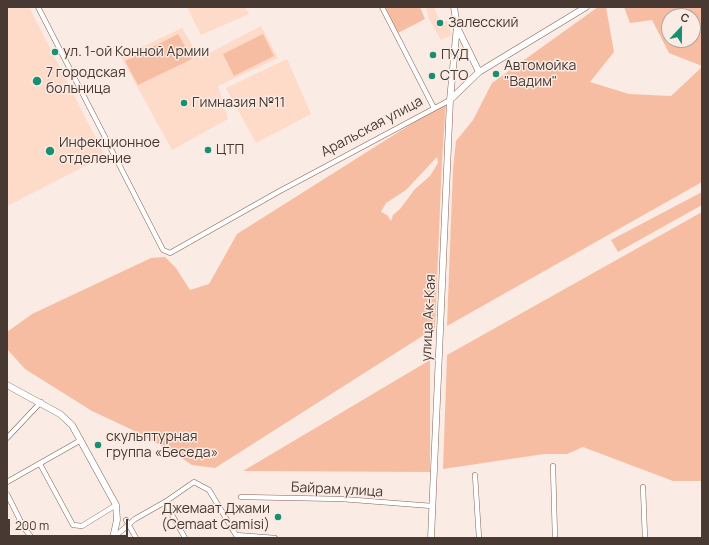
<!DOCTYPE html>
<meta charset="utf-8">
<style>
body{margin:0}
#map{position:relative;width:709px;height:545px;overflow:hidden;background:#faebe4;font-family:Manrope,sans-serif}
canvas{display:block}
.frame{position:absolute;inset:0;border:8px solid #483932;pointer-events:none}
.north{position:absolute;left:661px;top:8px;width:40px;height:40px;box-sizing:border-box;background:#faebe4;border:1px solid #b3a49d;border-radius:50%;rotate:22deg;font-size:11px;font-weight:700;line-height:16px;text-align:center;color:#483932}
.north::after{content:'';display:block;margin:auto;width:14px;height:18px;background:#198f72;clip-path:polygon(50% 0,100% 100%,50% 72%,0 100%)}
.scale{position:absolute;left:8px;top:519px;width:120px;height:18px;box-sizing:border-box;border:2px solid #483932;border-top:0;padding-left:5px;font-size:12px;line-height:14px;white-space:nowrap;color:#483932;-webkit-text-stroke:3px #faebe4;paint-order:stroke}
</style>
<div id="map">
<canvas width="709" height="545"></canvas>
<div class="frame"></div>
<div class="north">С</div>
<div class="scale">200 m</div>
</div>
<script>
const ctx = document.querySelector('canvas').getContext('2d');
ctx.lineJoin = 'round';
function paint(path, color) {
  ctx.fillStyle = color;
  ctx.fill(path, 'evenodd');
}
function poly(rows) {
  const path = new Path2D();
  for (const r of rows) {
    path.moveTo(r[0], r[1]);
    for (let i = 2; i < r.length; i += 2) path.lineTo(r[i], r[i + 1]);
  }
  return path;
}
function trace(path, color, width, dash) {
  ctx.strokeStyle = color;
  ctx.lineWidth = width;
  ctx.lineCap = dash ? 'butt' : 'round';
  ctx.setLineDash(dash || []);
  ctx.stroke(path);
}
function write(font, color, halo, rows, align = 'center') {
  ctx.font = font + ' Manrope,sans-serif';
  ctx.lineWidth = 3;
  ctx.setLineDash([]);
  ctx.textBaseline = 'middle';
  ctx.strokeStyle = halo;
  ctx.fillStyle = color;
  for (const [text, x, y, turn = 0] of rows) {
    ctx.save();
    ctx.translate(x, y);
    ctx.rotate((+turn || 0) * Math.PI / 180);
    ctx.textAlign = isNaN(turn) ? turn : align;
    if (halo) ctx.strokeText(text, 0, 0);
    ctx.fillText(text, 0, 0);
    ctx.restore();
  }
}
paint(poly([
 [7,7,29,7,105,156,7,206],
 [187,7,245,7,249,14,201,35],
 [426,7,434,7,440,21,447,21,452,35,441,40,429,19],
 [261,26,278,58,218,86,228,119,172,150,121,57,182,28,200,58],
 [287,59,311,114,256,143,226,88]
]), '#fedac9');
paint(poly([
 [385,7,420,7,425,19,398,33],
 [598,7,606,7,614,52,590,82,629,94,671,96,702,67,702,182,447,326,453,169,456,141,473,120,492,83],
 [624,7,702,7,702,66,669,53,652,20,630,23],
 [669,16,693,16,693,40,669,40],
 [178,34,192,59,138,85,125,61],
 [263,34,274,56,234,76,223,54],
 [446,102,442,160,435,328,215,468,192,465,172,452,141,434,92,411,25,369,7,349,7,332,32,314,151,258,165,257,176,268,190,290,209,284,237,234],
 [437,157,438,163,430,176,415,189,400,209,393,215,391,221,387,215,381,212,386,203,406,190],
 [702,192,702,205,618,252,611,240],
 [702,212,702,481,673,481,583,447,567,454,544,454,443,469,447,355],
 [430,360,430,472,243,471]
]), '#f7bda3');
const street = poly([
 [38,7,163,250,170,253,278,192,450,100],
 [382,7,434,108],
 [7,438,41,402],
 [40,464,73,525,82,526,116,505],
 [553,466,555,538],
 [475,475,479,538],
 [7,482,81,440],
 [643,487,645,538],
 [7,494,24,528,32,538],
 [241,497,342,499,432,506],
 [165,502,185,538],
 [126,520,136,538],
 [113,538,135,519,165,502,194,482,209,490,236,535,275,538]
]);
const secondary = poly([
 [457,27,479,72],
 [450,100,479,72,586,7],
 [7,385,60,414,72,425,116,505,117,520,113,538],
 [431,538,450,100,457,26,454,7]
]);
trace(street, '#856455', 5.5);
trace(secondary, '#856455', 7);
trace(street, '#fff', 4.5);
trace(secondary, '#fff', 6);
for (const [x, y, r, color] of [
 [440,23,4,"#198f72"],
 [55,52,4,"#198f72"],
 [433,55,4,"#198f72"],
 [496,74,4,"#198f72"],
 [432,76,4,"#198f72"],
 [37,81,5,"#198f72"],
 [184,103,4,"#198f72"],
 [208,150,4,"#198f72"],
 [50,151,5,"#198f72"],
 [98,445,4,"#198f72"],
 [278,517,4,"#198f72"]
]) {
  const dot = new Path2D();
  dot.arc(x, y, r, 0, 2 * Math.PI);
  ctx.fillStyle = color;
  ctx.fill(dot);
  trace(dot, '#faebe4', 1.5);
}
write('14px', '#483932', '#faebe4', [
 ["Залесский",448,23],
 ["ул. 1-ой Конной Армии",63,52],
 ["ПУД",441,55],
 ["Автомойка",504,66],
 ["\"Вадим\"",504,82],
 ["7 городская",46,73],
 ["больница",46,89],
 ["СТО",440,76],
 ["Гимназия №11",192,103],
 ["Инфекционное",59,143],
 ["отделение",59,159],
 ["ЦТП",216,150],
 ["скульптурная",106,437],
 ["группа «Беседа»",106,453],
 ["Джемаат Джами",270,509,"right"],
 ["(Cemaat Camisi)",270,525,"right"]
], 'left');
write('14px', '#483932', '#faebe4', [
 ["Аральская улица",372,127,-28],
 ["улица Ак-Кая",429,318,-87],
 ["Байрам улица",337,490,3]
]);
</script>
